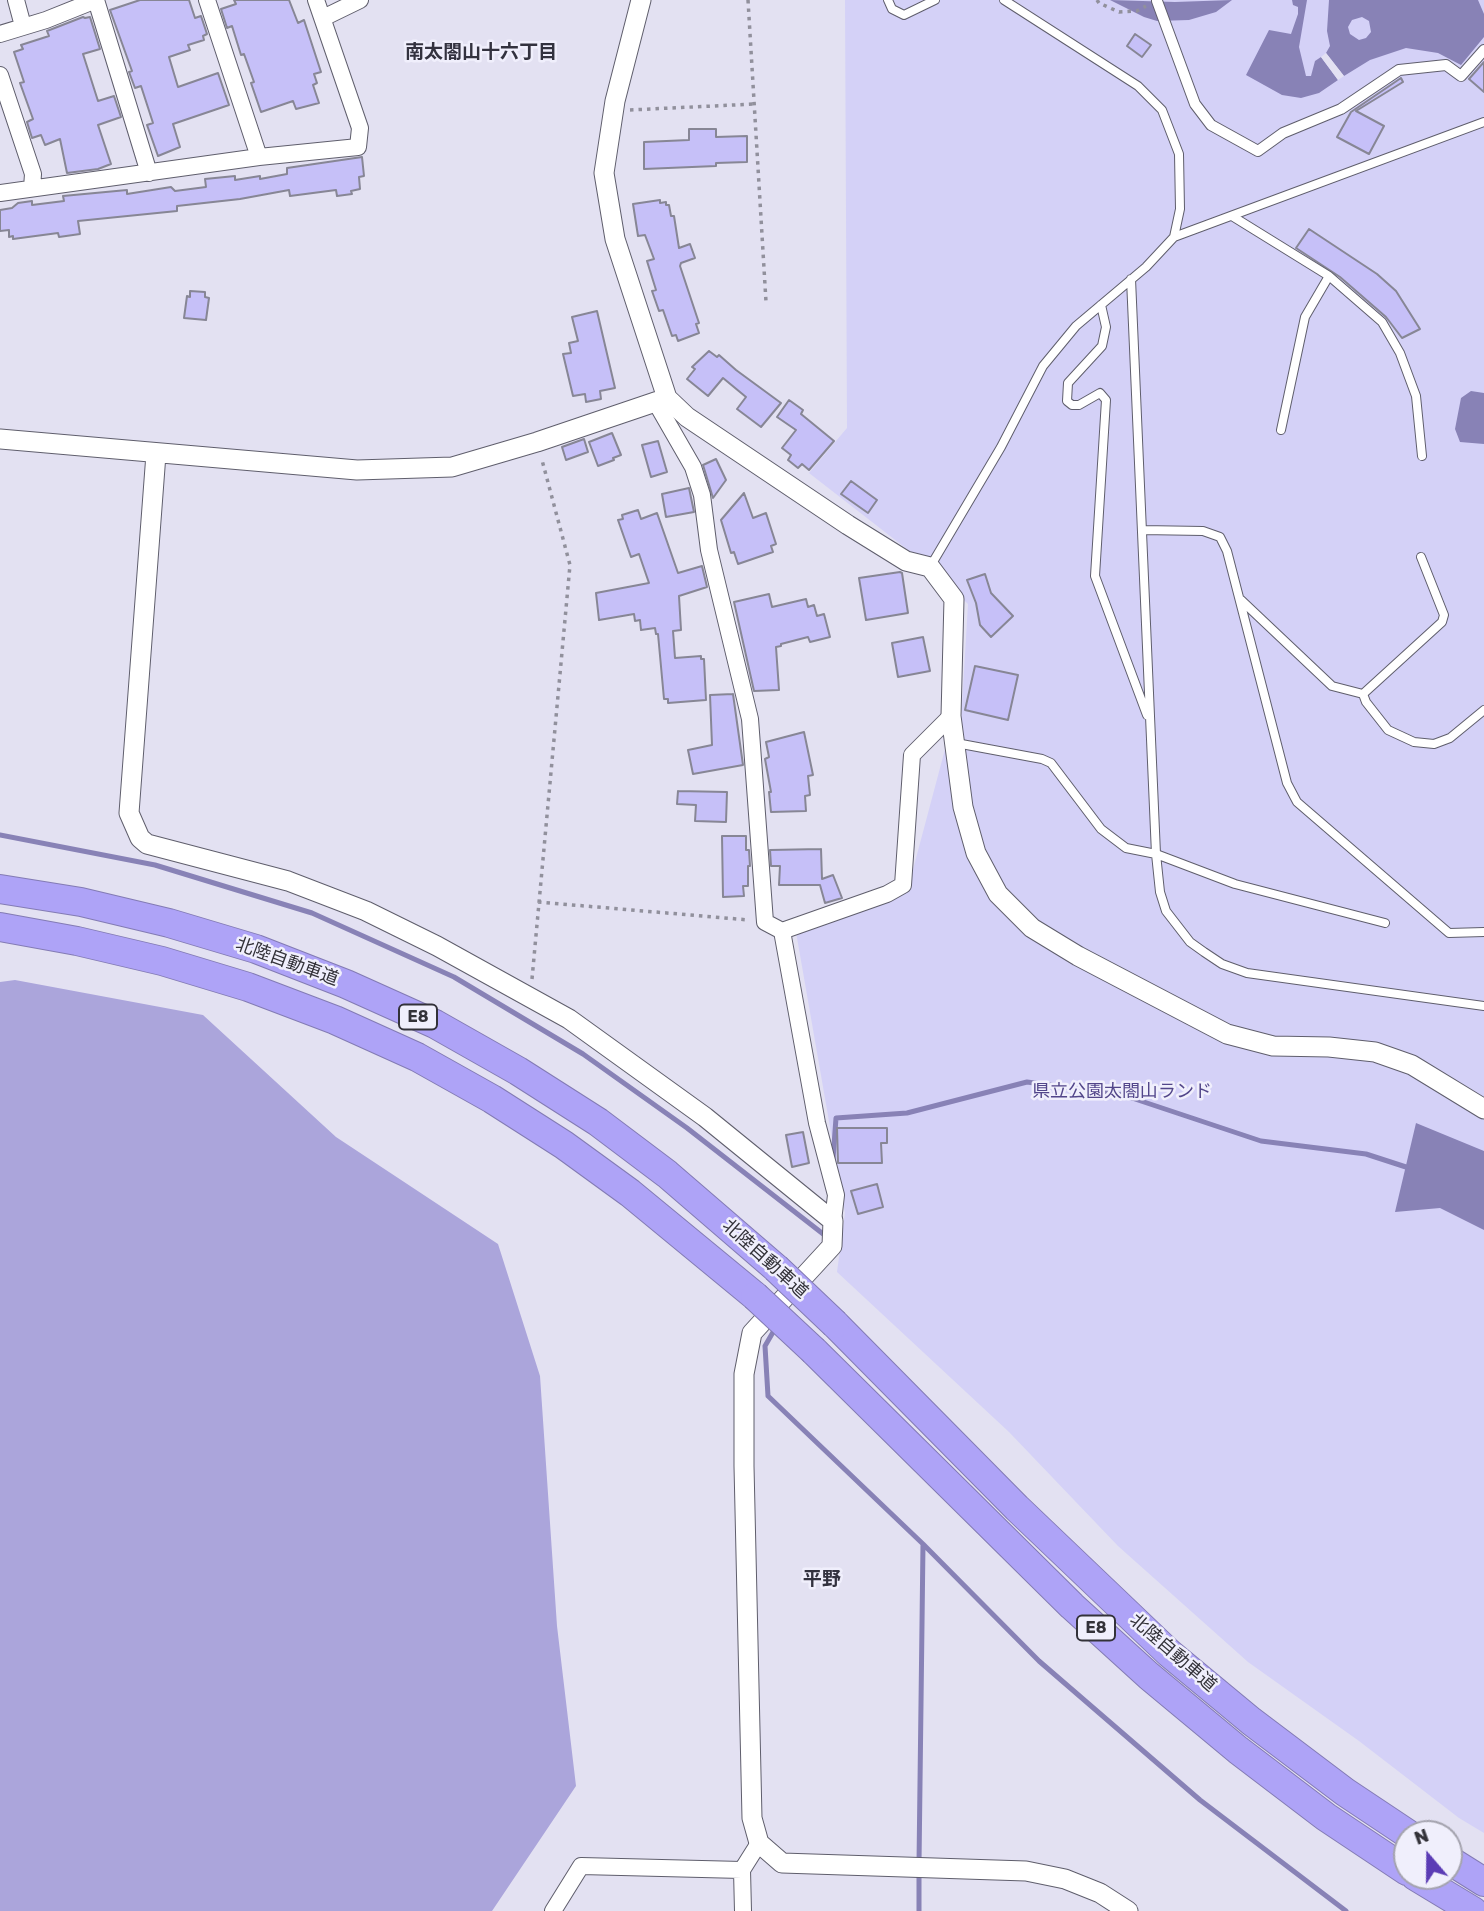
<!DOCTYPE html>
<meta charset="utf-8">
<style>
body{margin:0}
#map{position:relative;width:1484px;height:1911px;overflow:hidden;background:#e3e1f2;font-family:Rubik,sans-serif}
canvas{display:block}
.north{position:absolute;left:1393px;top:1820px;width:70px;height:70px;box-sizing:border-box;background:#f0effc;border:2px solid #a4a3ae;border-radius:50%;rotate:340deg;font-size:19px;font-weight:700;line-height:28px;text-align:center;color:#333239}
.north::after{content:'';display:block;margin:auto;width:24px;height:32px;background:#5b3cb5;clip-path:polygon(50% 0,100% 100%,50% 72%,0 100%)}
</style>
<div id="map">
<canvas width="1484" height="1911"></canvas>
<div class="north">N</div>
</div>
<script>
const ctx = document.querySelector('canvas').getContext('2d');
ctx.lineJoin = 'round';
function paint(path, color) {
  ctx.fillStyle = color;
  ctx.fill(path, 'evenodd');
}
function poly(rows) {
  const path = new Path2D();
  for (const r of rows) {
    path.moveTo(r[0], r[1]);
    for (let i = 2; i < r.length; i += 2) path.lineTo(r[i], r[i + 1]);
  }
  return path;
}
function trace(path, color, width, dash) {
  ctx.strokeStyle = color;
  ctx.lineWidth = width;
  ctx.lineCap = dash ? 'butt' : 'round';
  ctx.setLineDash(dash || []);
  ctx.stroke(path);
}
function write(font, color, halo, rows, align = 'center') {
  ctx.font = font + ' Rubik,"Noto Sans JP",sans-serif';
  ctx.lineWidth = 5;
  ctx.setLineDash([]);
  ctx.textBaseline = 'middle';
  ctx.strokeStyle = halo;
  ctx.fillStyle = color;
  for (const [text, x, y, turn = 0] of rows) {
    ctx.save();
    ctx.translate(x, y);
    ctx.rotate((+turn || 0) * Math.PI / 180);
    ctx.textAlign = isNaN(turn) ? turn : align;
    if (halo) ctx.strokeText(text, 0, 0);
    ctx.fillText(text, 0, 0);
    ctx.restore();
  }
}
paint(poly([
 [845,0,1484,0,1484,1833,1459,1818,1359,1741,1248,1662,1118,1546,1009,1432,837,1272,845,1213,796,932,907,892,948,738,961,722,968,604,930,567,809,473,847,428]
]), '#d4d1f7');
paint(poly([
 [15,980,203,1015,336,1137,498,1244,540,1376,557,1626,576,1786,492,1911,0,1911,0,982]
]), '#aba5db');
paint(poly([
 [1110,0,1175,2,1232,0,1216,12,1189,20,1157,21,1144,17],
 [1292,0,1307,0,1299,47,1306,76,1311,76,1315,61,1321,57,1338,80,1319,93,1301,98,1282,95,1246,75,1269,30,1291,34,1298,14,1298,7,1293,5],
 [1329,0,1478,0,1484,14,1484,37,1461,65,1438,53,1406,48,1370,60,1344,76,1326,53,1330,46,1327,31],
 [1362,17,1369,21,1371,32,1366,38,1359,40,1350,34,1348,27,1352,20],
 [1471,391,1484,393,1484,444,1460,442,1455,429,1461,398],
 [1416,1123,1484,1151,1484,1230,1440,1208,1395,1212]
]), '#8882b6');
paint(poly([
 [1326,53,1344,76,1338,80,1321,57]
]), '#e3e1f2');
trace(poly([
 [0,835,155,865,312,913,454,977,583,1054,687,1128,827,1237],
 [833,1159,836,1118,907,1113,1027,1082,1123,1095,1261,1141,1366,1154,1406,1167],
 [776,1327,765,1346,768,1396,923,1544,1039,1661,1200,1800,1346,1911],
 [919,1863,923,1544],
 [919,1911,919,1873]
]), '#8882b6', 5);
const building = poly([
 [140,0,189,0,195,18,201,16,207,34,203,36,204,40,188,45,190,50,169,57,178,87,218,73,229,105,173,124,180,147,158,156,147,125,153,123,141,86,135,88,129,72,132,71,110,10,140,0],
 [234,0,289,0,298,23,304,20,321,72,314,74,317,83,313,85,319,103,296,109,293,101,261,112,251,83,254,82,244,54,241,55,232,26,227,28,221,9,236,4,234,0],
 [83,17,85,18,90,17,100,49,83,54,98,101,114,96,121,117,98,125,111,164,98,169,67,173,60,139,45,145,41,135,32,138,27,122,33,119,20,83,24,82,14,52,23,49,21,45,49,36,47,31,83,17],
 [1135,34,1151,45,1142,57,1127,46,1135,34],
 [1484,62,1484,92,1469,79,1484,62],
 [1401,78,1403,82,1356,111,1384,126,1369,154,1337,137,1351,112,1401,78],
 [689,129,716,129,716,137,747,136,747,162,716,163,716,166,644,169,644,142,689,140,689,129],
 [362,157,364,176,359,177,360,189,351,191,352,194,337,196,336,190,290,196,289,190,240,199,177,206,177,211,78,221,80,234,59,237,58,233,13,239,13,236,9,237,9,230,0,231,0,210,12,208,18,203,32,201,32,205,64,201,63,196,127,190,127,194,171,187,175,191,206,187,205,179,235,176,235,180,260,176,260,179,287,174,287,168,362,157],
 [660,200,660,203,666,202,666,205,669,205,671,216,674,216,679,248,690,244,695,258,681,263,680,266,699,323,696,324,699,333,678,341,676,335,672,336,663,310,659,311,652,291,656,290,647,261,654,259,645,235,638,236,633,204,660,200],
 [1309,229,1377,274,1396,291,1420,329,1402,338,1386,317,1340,277,1296,248,1309,229],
 [190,291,205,292,205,297,209,298,206,320,184,318,187,296,190,297,190,291],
 [597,311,615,388,600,391,601,399,586,402,585,394,573,396,563,354,571,353,569,343,578,341,572,317,597,311],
 [709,351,717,357,719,355,736,370,781,403,761,427,737,409,746,397,723,378,708,396,687,379,695,369,692,367,709,351],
 [789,400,803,410,801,414,834,441,809,470,802,464,798,468,788,460,791,455,782,448,796,430,777,417,789,400],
 [612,433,621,455,613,458,614,460,598,466,589,442,612,433],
 [584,439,588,452,566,460,562,447,584,439],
 [658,441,667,472,651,477,642,445,658,441],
 [716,459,726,480,713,498,703,465,716,459],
 [851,481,877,500,868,513,841,494,851,481],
 [689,488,694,512,666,517,662,494,689,488],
 [744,493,753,518,766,513,776,544,771,546,773,552,738,564,734,552,731,553,721,520,744,493],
 [638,510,641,519,657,513,678,573,702,566,707,587,679,596,681,630,673,631,675,658,701,656,701,659,704,659,706,700,668,703,668,699,664,699,658,634,656,634,655,628,641,630,640,620,635,621,634,614,599,620,596,593,649,583,639,554,631,557,618,520,623,519,622,515,638,510],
 [900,572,902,573,908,613,866,620,859,578,900,572],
 [985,574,991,593,1013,616,991,637,980,625,976,603,967,580,985,574],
 [769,594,772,607,806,599,808,607,814,605,817,616,824,614,830,637,810,642,808,637,781,644,781,646,776,647,779,690,754,691,734,602,769,594],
 [923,637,930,671,898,677,892,643,923,637],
 [975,666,1018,675,1008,720,965,710,975,666],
 [733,694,743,765,693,774,688,750,712,745,710,695,733,694],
 [804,732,813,775,808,776,810,795,805,796,806,811,771,812,769,792,771,792,765,759,769,757,766,742,804,732],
 [678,791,727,792,726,822,695,821,696,805,677,804,678,791],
 [722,836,746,836,746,850,749,850,750,866,748,866,748,886,743,886,744,896,723,897,722,836],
 [821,849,822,879,833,875,842,898,825,903,820,885,779,885,780,866,771,866,770,850,821,849],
 [837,1128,887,1128,887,1143,881,1143,882,1163,838,1163,837,1128],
 [803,1132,809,1163,792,1167,786,1135,803,1132],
 [877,1184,883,1207,858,1214,851,1191,877,1184]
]);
paint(building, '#c6c0f8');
trace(building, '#878695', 2);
const service = poly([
 [888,0,892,9,904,15,935,0],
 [1004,0,1138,86,1162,110,1179,154,1180,209,1174,237],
 [1232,216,1329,276,1305,317,1281,430],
 [1329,276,1382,322,1400,353,1416,396,1422,456],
 [1131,279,1156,854,1160,892,1166,911,1190,942,1204,952,1222,964,1247,973,1484,1006],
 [1101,305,1106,327,1102,346,1068,383,1067,401,1072,405,1079,405,1100,393,1106,400,1095,576,1147,715],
 [1142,530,1203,531,1220,537,1227,551,1287,783,1297,802,1449,933,1484,932],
 [930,567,1001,447,1043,366,1076,326,1146,267,1174,237,1484,122],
 [1241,600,1332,686,1363,694,1366,702,1388,730,1414,742,1434,744,1450,738,1484,710],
 [1363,694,1442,622,1444,615,1421,557],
 [956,743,1042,759,1051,763,1101,829,1126,848,1156,854,1235,884,1385,923]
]);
const pedestrian = poly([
 [1157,1,1195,104,1211,125,1258,151,1283,133,1341,109,1399,70,1446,65,1461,76,1484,50]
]);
const minor = poly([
 [16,0,23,26],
 [96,0,149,173],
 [207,0,259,157],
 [323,18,360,0],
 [0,34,46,20,96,0],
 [0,75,33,174,32,188],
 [0,193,259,157,358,147,360,128,316,0],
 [655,401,693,467,702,495,709,550,750,719,765,922,782,931,817,1123,836,1195,833,1221],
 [782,931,887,894,903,885,912,755,951,716],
 [742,1870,743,1911],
 [553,1911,581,1866,742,1870,759,1843]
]);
const tertiary = poly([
 [641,0,615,101,604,173,615,239,667,398,687,417,848,525,906,561,930,567,954,599,951,716,963,807,976,853,998,894,1032,928,1078,956,1227,1034,1273,1046,1329,1047,1375,1052,1412,1065,1484,1109],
 [0,439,357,470,452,467,537,442,667,398],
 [156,454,129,813,140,838,147,844,288,881,366,911,437,946,569,1019,705,1117,833,1221,832,1246,752,1333,744,1374,744,1466,752,1818,759,1843,782,1863,1026,1871,1065,1879,1100,1893,1128,1911]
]);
const motorway = poly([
 [0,889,81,902,169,923,256,949,346,984,435,1024,518,1071,598,1122,667,1174,776,1268],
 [0,927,77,941,162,961,248,987,335,1020,417,1057,492,1099,564,1145,630,1193,755,1296],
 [835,1324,1017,1508,1169,1653,1251,1721,1345,1792,1408,1834],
 [814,1351,1072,1606,1149,1676,1238,1750,1326,1817,1407,1871],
 [1449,1860,1484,1882],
 [1415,1876,1473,1911]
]);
trace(service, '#5f5e6c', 10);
trace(pedestrian, '#5f5e6c', 12);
trace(minor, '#5f5e6c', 18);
trace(tertiary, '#5f5e6c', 21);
trace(motorway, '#837bb4', 30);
trace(poly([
 [748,0,766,302],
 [1097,0,1099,3,1119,12,1137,11,1146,6],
 [630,110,754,104],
 [538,902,749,920],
 [532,979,570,565,542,460]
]), '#91909c', 3.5, [3.5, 5]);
trace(service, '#fff', 8);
trace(pedestrian, '#fff', 10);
trace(minor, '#fff', 16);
trace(tertiary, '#fff', 19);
trace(motorway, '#aea3f7', 28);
const motorwayBridge = poly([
 [776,1268,835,1324],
 [755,1296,814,1351]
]);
trace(motorwayBridge, '#837bb4', 30, []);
trace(motorwayBridge, '#aea3f7', 28);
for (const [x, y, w] of [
 [418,1017,38],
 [1096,1628,38]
]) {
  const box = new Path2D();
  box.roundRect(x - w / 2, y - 12.5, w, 25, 5);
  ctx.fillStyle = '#f0effc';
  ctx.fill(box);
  trace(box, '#333239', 2);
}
write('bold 16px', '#333239', null, [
 ["E8",418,1017],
 ["E8",1096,1628]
]);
write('18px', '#333239', '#f0effc', [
 ["北陸自動車道",287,962,20],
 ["北陸自動車道",765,1259,42],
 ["北陸自動車道",1173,1653,41]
]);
write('18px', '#52468a', '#f0effc', [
 ["県立公園太閤山ランド",1122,1092]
]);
write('bold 19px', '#33323f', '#f0effc', [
 ["南太閤山十六丁目",481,53],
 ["平野",822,1580]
]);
</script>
